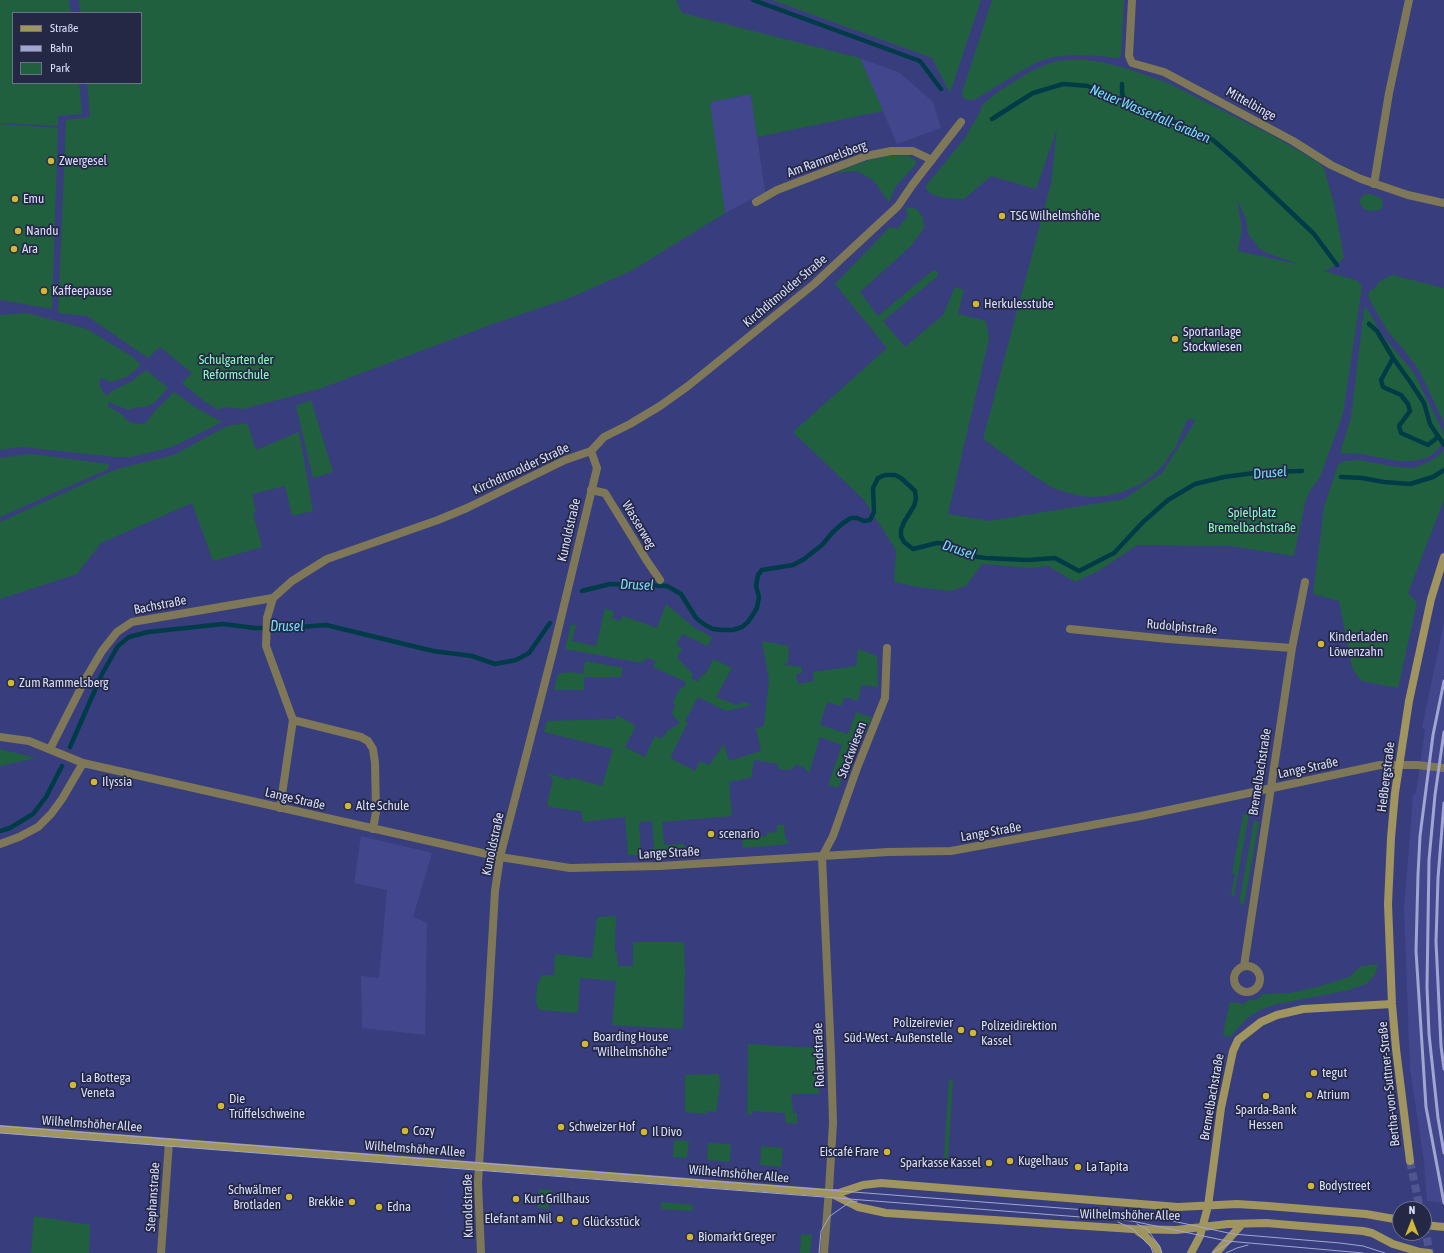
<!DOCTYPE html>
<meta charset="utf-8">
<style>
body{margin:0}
#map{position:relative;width:1444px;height:1253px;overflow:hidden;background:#383d7d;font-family:"Asap Condensed",sans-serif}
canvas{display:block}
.legend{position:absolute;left:12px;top:12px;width:130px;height:72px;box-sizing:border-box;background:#252845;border:1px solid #6d718e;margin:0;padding:5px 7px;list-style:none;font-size:12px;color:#d8defc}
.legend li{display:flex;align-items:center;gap:8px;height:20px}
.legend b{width:20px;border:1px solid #6d718e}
.north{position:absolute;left:1392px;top:1201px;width:40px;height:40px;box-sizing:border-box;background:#252845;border:1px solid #6d718e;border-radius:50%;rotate:0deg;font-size:11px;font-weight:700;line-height:16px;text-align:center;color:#d8defc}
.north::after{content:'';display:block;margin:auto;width:14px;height:18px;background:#d1b736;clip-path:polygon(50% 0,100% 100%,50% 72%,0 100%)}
</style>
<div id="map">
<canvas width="1444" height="1253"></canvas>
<ul class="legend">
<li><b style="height:5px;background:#a0945f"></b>Straße</li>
<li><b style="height:5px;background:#a0a6d0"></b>Bahn</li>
<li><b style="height:11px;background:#21603f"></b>Park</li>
</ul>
<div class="north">N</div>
</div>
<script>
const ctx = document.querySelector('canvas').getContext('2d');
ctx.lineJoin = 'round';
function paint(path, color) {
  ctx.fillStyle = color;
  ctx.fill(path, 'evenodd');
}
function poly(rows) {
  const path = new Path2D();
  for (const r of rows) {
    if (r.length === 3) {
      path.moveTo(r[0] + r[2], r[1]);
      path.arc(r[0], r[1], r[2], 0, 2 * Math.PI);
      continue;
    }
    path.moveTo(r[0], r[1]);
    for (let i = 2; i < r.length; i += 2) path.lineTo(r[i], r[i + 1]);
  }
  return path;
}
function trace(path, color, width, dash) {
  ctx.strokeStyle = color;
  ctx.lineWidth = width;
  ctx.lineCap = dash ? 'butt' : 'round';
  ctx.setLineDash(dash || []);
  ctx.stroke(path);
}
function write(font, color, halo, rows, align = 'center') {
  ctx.font = font + ' "Asap Condensed",sans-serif';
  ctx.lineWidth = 3.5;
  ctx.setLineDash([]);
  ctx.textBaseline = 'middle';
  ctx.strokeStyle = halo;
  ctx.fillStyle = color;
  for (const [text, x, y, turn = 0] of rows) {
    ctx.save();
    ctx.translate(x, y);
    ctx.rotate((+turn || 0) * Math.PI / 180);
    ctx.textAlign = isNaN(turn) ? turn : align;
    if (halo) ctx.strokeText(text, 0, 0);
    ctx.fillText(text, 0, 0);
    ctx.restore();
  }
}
paint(poly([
 [860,58,900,73,933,102,941,128,897,144],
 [751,94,765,192,725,213,709,102],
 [1444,622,1444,1203,1427,1201,1424,1161,1410,1069,1404,909,1413,795,1416,793,1425,730,1422,728],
 [361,836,432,853,413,917,427,923,425,1035,362,1028,361,976,379,978,387,890,354,883]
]), '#42478d');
paint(poly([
 [0,0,69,0,71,13,13,13,13,83,79,83,82,114,58,116,58,126,0,123],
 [79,0,676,0,682,13,860,58,883,111,757,137,751,94,710,102,725,213,633,270,572,297,493,324,319,389,243,409,223,407,219,410,205,402,182,383,192,373,160,347,148,358,87,316,58,313,66,120,90,117,87,83,141,83,141,13,80,13],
 [772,0,981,0,950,93,932,58],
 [992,0,1124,0,1121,56,1118,58,1099,56,1075,55,1053,57,1037,62,1018,73,981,96,974,100,967,100,963,98,962,93],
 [1070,60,1087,60,1102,62,1128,69,1168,83,1277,138,1319,163,1324,168,1334,204,1344,258,1328,270,1323,271,1356,280,1362,286,1343,414,1320,477,1309,492,1305,503,1294,556,1230,546,1137,545,1100,570,1075,582,1048,566,1032,568,982,564,966,586,950,591,918,587,894,582,896,550,864,500,793,432,887,348,835,284,890,227,897,229,908,216,906,209,907,207,917,209,923,218,924,228,911,246,860,292,878,316,932,271,937,271,938,276,883,321,905,347,943,315,955,287,964,290,958,314,986,321,989,339,948,514,989,521,1124,499,1162,473,1196,420,1188,419,1175,448,1163,465,1153,475,1141,484,1122,492,1106,496,1087,497,1072,494,1053,488,1034,476,983,439,1051,183,1057,129,1036,189,991,176,964,199,944,198,931,194,925,187,965,138,980,112,982,105,999,91,1033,70,1056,61],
 [1237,199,1246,219,1248,234,1259,248,1267,253,1301,265,1238,251,1241,233,1241,223],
 [0,124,58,128,52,309,0,300],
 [886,156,909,156,916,161,916,164,896,186,889,202,873,180,857,171,834,173,869,160],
 [1365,194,1371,194,1381,198,1383,206,1380,210,1369,211,1364,209,1360,203,1360,199],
 [1392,275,1444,288,1444,423,1419,370,1404,350,1388,332,1369,299,1369,291,1374,289,1379,282],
 [1366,307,1383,336,1414,373,1444,434,1444,441,1437,450,1429,457,1414,461,1397,461,1362,454,1340,453,1351,417,1364,309],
 [27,313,87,329,133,357,141,365,127,377,111,382,101,378,99,384,104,394,108,395,112,391,132,381,146,370,168,388,154,403,148,406,134,408,128,410,109,402,107,406,123,415,125,419,132,423,140,424,146,423,154,412,174,392,195,407,222,422,172,447,131,457,115,457,22,447,0,450,0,315],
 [311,400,333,472,313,478,296,406],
 [247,423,256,450,299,432,313,511,292,516,285,486,252,494,256,512,253,513,262,547,213,561,192,503,101,543,77,574,0,599,0,522,117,469,174,455,227,426],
 [1444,449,1444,500,1408,593,1417,603,1398,688,1361,681,1352,668,1339,601,1313,594,1324,507,1338,465,1345,461,1359,460,1396,467,1414,468,1430,461,1440,455],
 [31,454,109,464,108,469,0,517,0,458],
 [666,604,696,629,712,637,708,646,682,634,676,645,682,648,677,658,693,674,691,678,698,682,700,677,707,672,713,659,732,668,716,697,736,705,745,702,752,705,726,711,698,697,685,721,688,722,670,758,695,771,700,761,709,765,724,744,729,761,761,751,756,728,764,726,769,680,762,641,789,646,788,663,785,663,784,665,802,667,802,673,796,674,798,684,814,681,813,672,856,666,858,649,877,656,878,687,861,685,860,693,858,701,845,697,841,706,827,702,820,725,848,734,856,712,872,718,859,745,854,743,838,788,828,785,842,745,820,737,809,773,803,767,796,765,790,770,778,769,778,764,754,760,751,778,729,782,732,816,662,822,664,845,684,844,685,853,650,855,654,847,652,821,639,822,641,855,628,855,625,817,583,822,581,811,576,811,550,807,547,804,553,779,546,773,570,780,571,777,602,786,613,749,544,732,547,721,616,719,617,715,636,726,625,747,645,757,655,736,662,739,667,731,680,723,672,714,675,705,673,702,681,687,684,688,686,682,653,667,656,661,646,658,642,663,565,649,571,624,576,625,572,641,596,646,605,608,614,612,612,618,620,621,623,616,657,628],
 [585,661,623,668,621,677,584,677,584,690,554,690,558,674,570,672,583,674],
 [0,749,36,758,0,766],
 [1246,814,1249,814,1234,896,1231,896,1235,874,1232,873,1243,815],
 [1254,821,1259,822,1244,904,1239,903],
 [777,825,784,825,785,837,789,844,743,848,742,838,767,836,767,833,777,832],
 [616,916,615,952,617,953,618,966,633,966,633,942,684,942,685,973,683,1029,612,1025,616,981,580,978,578,1013,539,1010,536,1003,537,985,542,975,554,975,555,954,592,958,597,917],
 [1378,964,1375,975,1366,984,1349,990,1273,1005,1258,1011,1246,1019,1230,1037,1224,1036,1223,1033,1230,1002,1244,1004,1249,1000,1257,1000,1262,994,1290,993,1317,987,1349,977,1361,966],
 [748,1044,816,1048,819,1094,791,1094,793,1113,797,1113,797,1124,786,1123,785,1113,752,1111,752,1115,747,1114],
 [719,1074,720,1087,716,1112,707,1111,707,1114,685,1112,685,1075],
 [949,1079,953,1080,948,1159,944,1159],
 [674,1140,689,1141,687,1158,673,1157],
 [708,1143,731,1144,730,1162,707,1160],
 [761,1146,783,1148,781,1167,760,1165],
 [539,1189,552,1190,552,1193,550,1193,549,1209,537,1208],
 [661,1202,693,1205,692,1211,661,1209],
 [34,1216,90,1225,89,1253,31,1253],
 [801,1234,812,1235,810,1253,800,1253]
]), '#21603f');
trace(poly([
 [753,0,920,61,941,89],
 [1122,84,1122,92,1124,102],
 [992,119,1033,93,1063,84,1088,86,1139,109,1170,120,1213,140,1237,161,1314,234,1337,265],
 [1369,324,1377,331,1393,358,1411,383,1424,403,1430,424,1444,445],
 [1393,358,1381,380,1383,387,1401,395,1408,404,1410,411,1399,426,1401,433,1428,445,1438,437],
 [1341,477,1362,478,1384,482,1410,484,1433,477,1444,470],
 [582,591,610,584,667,586,681,594,696,618,705,625,713,629,723,630,733,630,742,627,748,622,757,608,759,597,756,586,758,575,762,570,793,565,804,559,822,545,832,533,843,523,851,518,857,518,864,521,870,520,874,512,873,488,878,478,885,475,895,475,901,478,915,491,916,499,914,506,904,522,901,530,901,536,904,542,913,549,937,543,951,544,964,555,986,558,1028,560,1055,558,1079,571,1114,553,1143,522,1168,500,1195,484,1224,477,1262,472,1302,471],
 [70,747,102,674,118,646,129,637,148,632,223,624,255,628,288,628,326,625,433,651,472,656,495,664,516,660,529,653,550,623],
 [0,831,10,828,33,814,46,797,62,766]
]), '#003c48', 4.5);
trace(poly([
 [1410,1161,1420,1209],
 [1424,1226,1430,1253]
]), '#505590', 8, [8, 4]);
trace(poly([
 [1132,0,1129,56,1132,63,1164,72,1293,141,1331,165,1361,179,1408,195,1444,203],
 [1374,184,1389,93,1409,0],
 [756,202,777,190,866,156,891,151,913,151,932,160],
 [591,490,605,493,647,561,660,580],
 [1070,629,1168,639,1292,648],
 [293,720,361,737,368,741,373,749,375,763,376,812,373,829],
 [0,737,29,741,83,763,500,857,570,868,660,866,888,852,951,851,1141,816,1380,765,1417,765,1444,768],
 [50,749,86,678,102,651,117,632,132,622,273,598],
 [280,808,293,720,266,646,267,618,273,598,292,581,327,559,438,520,467,508,565,460,591,451,604,437,630,424,660,406,688,386,814,284,898,206,913,184,961,122],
 [0,844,19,837,38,827,51,814,62,799,83,763],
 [1244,966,1292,648,1305,582],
 [1247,979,13],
 [161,1253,169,1142],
 [481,1253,478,1183,495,891,500,857,553,651,597,468,591,451],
 [824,1253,829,1190,833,1123,831,1054,822,857,833,836,857,768,885,698,887,648]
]), '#7f7858', 8);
trace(poly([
 [0,1129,829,1193,839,1193,863,1185,881,1183,1178,1207,1237,1204,1268,1206,1366,1214,1400,1220],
 [1410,1161,1396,1049,1392,1004,1388,904,1391,838,1395,793,1409,701,1431,599,1444,557],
 [832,1194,858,1207,886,1213,1133,1229,1176,1230,1228,1224,1266,1223,1363,1231,1372,1233,1393,1244,1420,1252,1429,1253],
 [1424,1225,1444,1227],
 [1136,1230,1145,1236,1156,1247,1158,1253],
 [1191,1253,1200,1236,1208,1206,1221,1108,1233,1051,1238,1040,1261,1022,1277,1015,1303,1009,1392,1004],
 [1216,1253,1242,1224]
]), '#a0945f', 8);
trace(poly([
 [0,1126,1125,1213,1140,1214,1233,1234,1340,1243,1363,1246,1385,1253],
 [0,1133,1132,1221,1227,1241,1363,1253],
 [1118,1222,1133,1229,1151,1247,1153,1253],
 [1137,1224,1147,1229,1160,1247,1162,1253],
 [819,1253,821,1231,830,1216,850,1202,857,1201],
 [1212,1253,1233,1241],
 [1226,1253,1237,1248,1248,1245]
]), '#a0a6d0', 1);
trace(poly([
 [1444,732,1435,795,1429,860,1427,987,1429,1034,1438,1118,1444,1153],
 [1444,803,1438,878,1436,942,1441,1046,1444,1069],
 [1444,1203,1426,1107,1416,951,1418,875,1420,836,1433,735,1444,681]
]), '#a0a6d0', 3);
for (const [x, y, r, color] of [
 [51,161,4,"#d1b736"],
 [15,199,4,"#d1b736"],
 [1002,216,4,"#d1b736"],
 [18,231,4,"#d1b736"],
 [14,249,4,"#d1b736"],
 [44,291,4,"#d1b736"],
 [976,304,4,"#d1b736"],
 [1175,339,4,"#d1b736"],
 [1321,644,4,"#d1b736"],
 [11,683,4,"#d1b736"],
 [94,782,4,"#d1b736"],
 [348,806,4,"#d1b736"],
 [711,834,4,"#d1b736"],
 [961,1030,4,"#d1b736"],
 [973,1033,4,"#d1b736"],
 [585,1044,4,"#d1b736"],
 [1314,1073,4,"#d1b736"],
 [73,1085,4,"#d1b736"],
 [1309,1095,4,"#d1b736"],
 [1266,1096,4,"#d1b736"],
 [221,1106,4,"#d1b736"],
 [561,1127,4,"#d1b736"],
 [405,1131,4,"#d1b736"],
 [644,1132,4,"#d1b736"],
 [887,1152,4,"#d1b736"],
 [1010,1161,4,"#d1b736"],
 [989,1163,4,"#d1b736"],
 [1078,1167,4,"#d1b736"],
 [1311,1186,4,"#d1b736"],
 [289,1197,4,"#d1b736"],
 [516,1199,4,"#d1b736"],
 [352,1202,4,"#d1b736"],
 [379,1207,4,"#d1b736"],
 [560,1219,4,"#d1b736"],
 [575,1222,4,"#d1b736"],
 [690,1237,4,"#d1b736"]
]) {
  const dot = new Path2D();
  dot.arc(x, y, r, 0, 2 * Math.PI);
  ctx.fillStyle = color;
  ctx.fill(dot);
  trace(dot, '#252845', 1.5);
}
write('13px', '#d8defc', '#252845', [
 ["Mittelbinge",1251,104,29],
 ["Am Rammelsberg",827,159,-20],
 ["Kirchditmolder Straße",785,291,-40],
 ["Kirchditmolder Straße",521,469,-25],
 ["Wasserweg",639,525,59],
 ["Kunoldstraße",569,530,-77],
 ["Bachstraße",160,605,-11],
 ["Rudolphstraße",1182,627,5],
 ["Stockwiesen",852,750,-69],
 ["Lange Straße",1308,768,-12],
 ["Bremelbachstraße",1260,772,-81],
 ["Heßbergstraße",1386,777,-83],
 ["Lange Straße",295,799,13],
 ["Lange Straße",991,832,-10],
 ["Kunoldstraße",493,844,-78],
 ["Lange Straße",669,853,-3],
 ["Rolandstraße",819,1055,-92],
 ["Bertha-von-Suttner-Straße",1389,1084,-96],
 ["Bremelbachstraße",1212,1097,-80],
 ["Wilhelmshöher Allee",92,1124,4],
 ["Wilhelmshöher Allee",415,1149,4],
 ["Wilhelmshöher Allee",739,1174,5],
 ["Stephanstraße",153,1197,-86],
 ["Kunoldstraße",468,1206,-91],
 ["Wilhelmshöher Allee",1130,1215,1]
]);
write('13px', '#d8defc', '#252845', [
 ["Zwergesel",59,161],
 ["Emu",23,199],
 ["TSG Wilhelmshöhe",1010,216],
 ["Nandu",26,231],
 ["Ara",22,249],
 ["Kaffeepause",52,291],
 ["Herkulesstube",984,304],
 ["Sportanlage",1183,332],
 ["Stockwiesen",1183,347],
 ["Kinderladen",1329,637],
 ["Löwenzahn",1329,652],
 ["Zum Rammelsberg",19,683],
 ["Ilyssia",102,782],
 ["Alte Schule",356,806],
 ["scenario",719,834],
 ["Polizeirevier",953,1023,"right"],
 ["Süd-West - Außenstelle",953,1038,"right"],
 ["Polizeidirektion",981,1026],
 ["Kassel",981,1041],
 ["Boarding House",593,1037],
 ["\"Wilhelmshöhe\"",593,1052],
 ["tegut",1322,1073],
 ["La Bottega",81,1078],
 ["Veneta",81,1093],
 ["Atrium",1317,1095],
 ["Die",229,1099],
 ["Trüffelschweine",229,1114],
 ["Sparda-Bank",1266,1110,"center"],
 ["Hessen",1266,1125,"center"],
 ["Schweizer Hof",569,1127],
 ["Cozy",413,1131],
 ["Il Divo",652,1132],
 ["Eiscafé Frare",879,1152,"right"],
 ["Kugelhaus",1018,1161],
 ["Sparkasse Kassel",981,1163,"right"],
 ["La Tapita",1086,1167],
 ["Bodystreet",1319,1186],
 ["Schwälmer",281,1190,"right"],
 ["Brotladen",281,1205,"right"],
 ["Kurt Grillhaus",524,1199],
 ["Brekkie",344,1202,"right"],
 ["Edna",387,1207],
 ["Elefant am Nil",552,1219,"right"],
 ["Glücksstück",583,1222],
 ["Biomarkt Greger",698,1237]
], 'left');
write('13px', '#88fdbb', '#252845', [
 ["Schulgarten der",236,360],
 ["Reformschule",236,375],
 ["Spielplatz",1252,513],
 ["Bremelbachstraße",1252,528]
]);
write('italic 14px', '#74dffb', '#252845', [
 ["Neuer Wasserfall-Graben",1150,114,23],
 ["Drusel",1270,473,-5],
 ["Drusel",959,550,19],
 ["Drusel",637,585,2],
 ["Drusel",287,627]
]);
</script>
